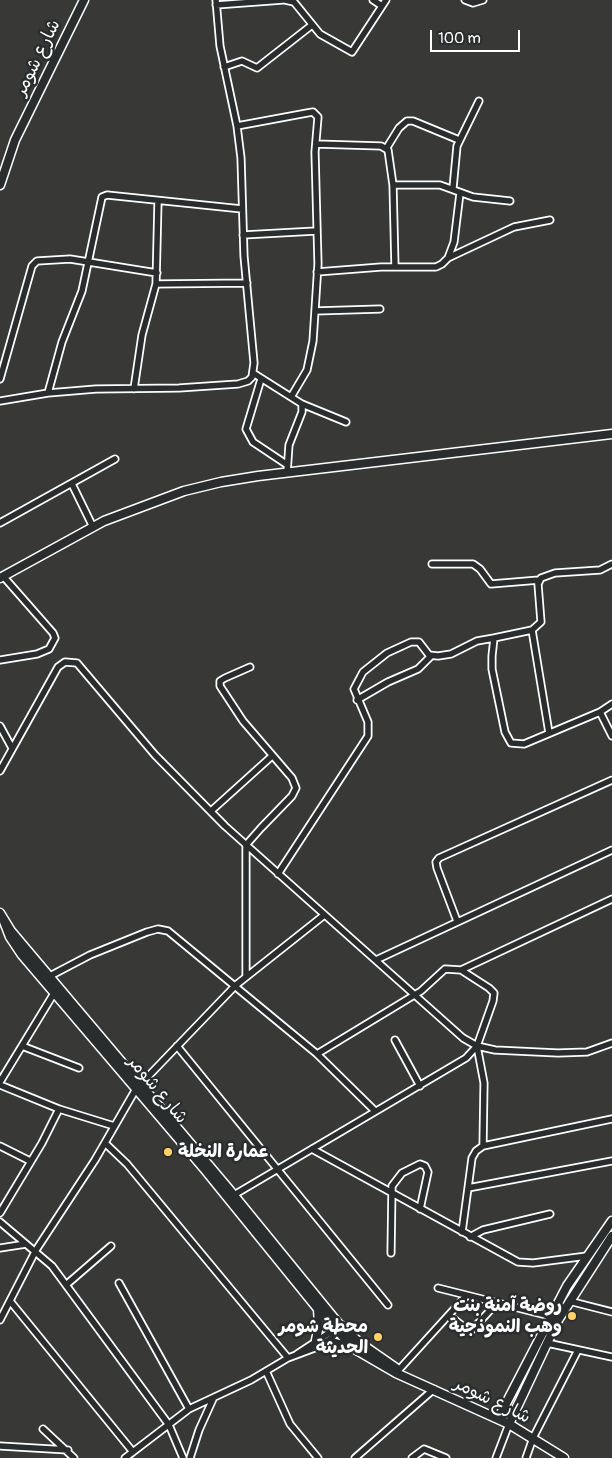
<!DOCTYPE html>
<meta charset="utf-8">
<style>
body{margin:0}
#map{position:relative;width:612px;height:1458px;overflow:hidden;background:#383836;font-family:Pangolin,sans-serif}
canvas{display:block}
.scale{position:absolute;left:430px;top:30px;width:90px;height:22px;box-sizing:border-box;border:2px solid #fff;border-top:0;padding-left:6px;font-size:15px;line-height:18px;white-space:nowrap;color:#fff;-webkit-text-stroke:4px #2a2d2e;paint-order:stroke}
</style>
<div id="map">
<canvas width="612" height="1458"></canvas>
<div class="scale">100 m</div>
</div>
<script>
const ctx = document.querySelector('canvas').getContext('2d');
ctx.lineJoin = 'round';
function poly(rows) {
  const path = new Path2D();
  for (const r of rows) {
    path.moveTo(r[0], r[1]);
    for (let i = 2; i < r.length; i += 2) path.lineTo(r[i], r[i + 1]);
  }
  return path;
}
function trace(path, color, width, dash) {
  ctx.strokeStyle = color;
  ctx.lineWidth = width;
  ctx.lineCap = dash ? 'butt' : 'round';
  ctx.setLineDash(dash || []);
  ctx.stroke(path);
}
function write(font, color, halo, rows, align = 'center') {
  ctx.font = font + ' Pangolin,"Playpen Sans Arabic",sans-serif';
  ctx.lineWidth = 5;
  ctx.setLineDash([]);
  ctx.textBaseline = 'middle';
  ctx.strokeStyle = halo;
  ctx.fillStyle = color;
  for (const [text, x, y, turn = 0] of rows) {
    ctx.save();
    ctx.translate(x, y);
    ctx.rotate((+turn || 0) * Math.PI / 180);
    ctx.textAlign = isNaN(turn) ? turn : align;
    if (halo) ctx.strokeText(text, 0, 0);
    ctx.fillText(text, 0, 0);
    ctx.restore();
  }
}
const street = poly([
 [285,0,294,2,320,34,352,52,386,0],
 [373,0,382,6],
 [465,0,473,3,483,0],
 [216,5,283,0],
 [224,67,242,61,257,68,312,25],
 [237,126,307,113,313,112,318,117,315,152,318,264,313,341,307,370,291,397],
 [316,144,381,146,388,150,393,185,395,267],
 [386,149,399,128,407,121,413,121,459,140],
 [393,185,440,185,473,197,510,201],
 [453,188,457,146,479,101],
 [243,235,316,231],
 [448,258,514,227,550,220],
 [317,272,381,267,436,267,442,264,448,258,454,242,460,193],
 [156,284,247,283],
 [315,311,380,309],
 [253,373,302,404,302,412,289,445,287,473],
 [0,379,32,266,37,261,70,259,157,273],
 [261,379,246,429,253,442,286,464],
 [134,389,142,335,156,284,158,201],
 [48,393,62,342,82,291,102,197,107,195,242,209],
 [0,401,48,393,96,389,179,388,238,384,248,381,252,377,254,363,244,256,241,158,237,126,220,46,216,0],
 [302,404,346,422],
 [72,484,93,527],
 [0,523,115,459],
 [432,564,473,564,480,569,491,584,539,580],
 [532,630,549,733],
 [0,660,37,654,49,649,55,638,53,633,3,576],
 [357,700,388,682,418,669,431,656],
 [612,704,600,712,612,736],
 [600,712,524,744,511,743,505,732,492,669,492,656,494,638,532,630,541,622,538,584,541,578,555,573,600,570,612,564],
 [0,726,12,748],
 [0,771,58,667,65,662,77,663,155,755,225,826,463,1038,477,1046,495,1050,558,1053,587,1052,612,1043],
 [211,811,272,756],
 [278,874,368,736,368,722,354,689,363,672,387,653,411,642,419,642,429,655,438,656,451,654,477,641,494,638],
 [457,921,437,868,436,862,439,858,612,780],
 [376,960,612,850],
 [461,970,612,899],
 [50,976,90,955,147,932,158,929,168,931,317,1054,375,1111],
 [246,976,246,845,261,828,292,796,296,788,292,778,243,721,220,686,220,681,225,678,250,667],
 [395,1040,420,1086],
 [22,1046,79,1068],
 [177,1046,388,1305],
 [477,1046,484,1083,483,1146],
 [0,1082,56,990],
 [0,1085,59,1109,42,1143,0,1213],
 [59,1109,114,1126],
 [105,1143,127,1164,288,1358],
 [0,1146,30,1161],
 [312,1149,518,1262,533,1263,587,1256],
 [468,1188,472,1158,476,1151,483,1146,612,1119],
 [234,1195,466,1058,477,1046,493,1001,494,993,489,988,461,970,445,969,421,991,317,1054],
 [0,1222,52,1266,169,1425,183,1458],
 [462,1232,468,1188,612,1161],
 [470,1237,483,1230,550,1214],
 [0,1248,26,1244],
 [391,1253,392,1186,402,1173,420,1164,425,1166,428,1172,420,1209],
 [119,1283,189,1409],
 [66,1285,111,1246],
 [438,1288,550,1316],
 [10,1301,133,1452],
 [569,1301,612,1312],
 [450,1316,470,1332,496,1304],
 [0,1320,36,1250,95,1160,136,1089,236,985,323,916],
 [547,1343,612,1357],
 [297,1354,329,1333,338,1331],
 [266,1371,290,1424,318,1458],
 [396,1373,466,1296],
 [43,1429,74,1458],
 [0,1446,68,1450],
 [125,1458,189,1409,251,1380,288,1358,320,1346,333,1337,337,1327],
 [190,1458,199,1430,213,1399],
 [355,1458,434,1389],
 [412,1458,424,1449,446,1458],
 [496,1458,509,1424],
 [526,1458,533,1438,578,1350]
]);
const secondary = poly([
 [0,185,15,140,84,0],
 [0,578,104,521,184,491,221,482,258,476,612,434],
 [0,913,11,931,228,1188,338,1323,360,1343,396,1368],
 [3,919,10,937,22,955,206,1171,318,1309,353,1348,396,1373,509,1424,564,1458],
 [316,1340,319,1325,318,1309],
 [324,1344,336,1343,351,1347],
 [498,1419,567,1286,612,1221],
 [509,1424,558,1320,612,1236]
]);
trace(street, '#fff', 9);
trace(secondary, '#fff', 11);
trace(street, '#2a2d2e', 5.5);
trace(secondary, '#2a2d2e', 8);
for (const [x, y, r, color] of [
 [168,1152,5,"#ffd166"],
 [572,1316,5,"#ffd166"],
 [378,1337,5,"#ffd166"]
]) {
  const dot = new Path2D();
  dot.arc(x, y, r, 0, 2 * Math.PI);
  ctx.fillStyle = color;
  ctx.fill(dot);
  trace(dot, '#2a2d2e', 2);
}
write('18px', '#fff', '#2a2d2e', [
 ["شارع شومر",38,58,-64],
 ["شارع شومر",157,1090,50],
 ["شارع شومر",492,1401,26]
]);
write('bold 18px', '#fff', '#2a2d2e', [
 ["عمارة النخلة",178,1152,"left"],
 ["روضة آمنة بنت",562,1306],
 ["وهب النموذجية",562,1327],
 ["محطة شومر",368,1327],
 ["الحديثة",368,1348]
], 'right');
</script>
